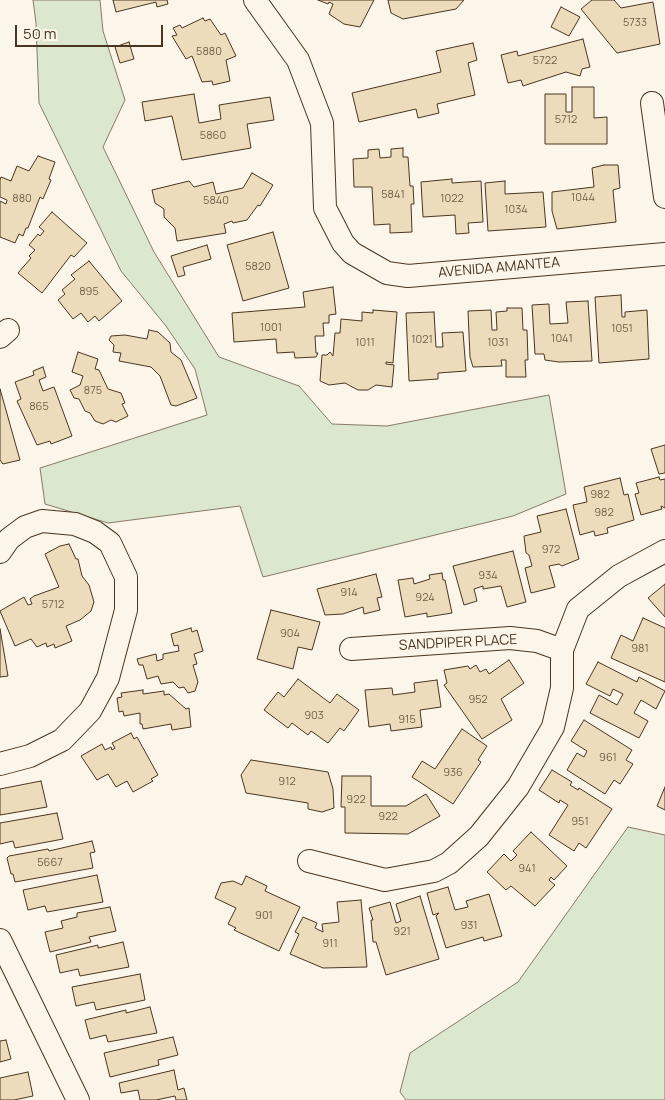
<!DOCTYPE html>
<style>
body{margin:0}
#map{position:relative;width:665px;height:1100px;overflow:hidden;background:#fbf6e9;font-family:Manrope,sans-serif}
canvas{display:block}
.scale{position:absolute;left:15px;top:25px;width:148px;height:22px;box-sizing:border-box;border:2px solid #4a3520;border-top:0;padding-left:6px;font-size:15px;line-height:18px;white-space:nowrap;color:#4a3520;-webkit-text-stroke:4px #fbf6e9;paint-order:stroke}
</style>
<div id="map">
<canvas width="665" height="1100"></canvas>
<div class="scale">50 m</div>
</div>
<script>
const ctx = document.querySelector('canvas').getContext('2d');
ctx.lineJoin = 'round';
function paint(path, color) {
  ctx.fillStyle = color;
  ctx.fill(path, 'evenodd');
}
function poly(rows) {
  const path = new Path2D();
  for (const r of rows) {
    path.moveTo(r[0], r[1]);
    for (let i = 2; i < r.length; i += 2) path.lineTo(r[i], r[i + 1]);
  }
  return path;
}
function trace(path, color, width, dash) {
  ctx.strokeStyle = color;
  ctx.lineWidth = width;
  ctx.lineCap = dash ? 'butt' : 'round';
  ctx.setLineDash(dash || []);
  ctx.stroke(path);
}
function write(font, color, halo, rows, align = 'center') {
  ctx.font = font + ' Manrope,sans-serif';
  ctx.lineWidth = 4;
  ctx.setLineDash([]);
  ctx.textBaseline = 'middle';
  ctx.strokeStyle = halo;
  ctx.fillStyle = color;
  for (const [text, x, y, turn = 0] of rows) {
    ctx.save();
    ctx.translate(x, y);
    ctx.rotate((+turn || 0) * Math.PI / 180);
    ctx.textAlign = isNaN(turn) ? turn : align;
    if (halo) ctx.strokeText(text, 0, 0);
    ctx.fillText(text, 0, 0);
    ctx.restore();
  }
}
const green = poly([
 [33,0,100,0,103,31,125,100,103,147,154,252,219,357,299,386,332,424,387,426,549,395,566,494,513,516,263,577,240,506,108,523,45,504,40,468,207,415,195,369,166,326,121,271,39,103,36,23,33,0],
 [628,827,665,835,665,1100,406,1100,400,1092,410,1053,518,982,628,827]
]);
paint(green, '#dce7d0');
trace(green, '#887966', 1);
const building = poly([
 [113,0,167,0,168,4,157,7,156,2,116,12,113,0],
 [318,0,374,0,360,27,344,24,329,14,333,4,329,2,328,4,318,0],
 [388,0,464,0,456,9,403,19,391,13,388,0],
 [592,0,614,0,621,8,653,2,660,44,617,53,581,9,592,0],
 [561,7,580,17,569,36,551,27,561,7],
 [203,18,205,21,210,19,221,35,225,33,236,56,226,60,230,81,213,85,212,81,202,82,192,56,186,59,172,36,177,35,173,28,180,25,182,28,203,18],
 [583,39,590,67,582,69,580,76,566,72,523,86,521,80,508,83,501,55,517,51,518,56,583,39],
 [129,42,134,59,120,63,115,47,129,42],
 [473,43,477,60,468,63,475,95,437,104,439,113,418,118,416,109,359,122,352,93,441,72,436,51,473,43],
 [572,87,594,87,594,118,607,117,607,144,545,144,545,94,566,94,566,112,572,112,572,87],
 [194,94,199,123,221,119,219,105,270,97,274,120,247,124,251,148,182,160,172,116,145,121,142,102,194,94],
 [403,148,403,157,408,157,410,186,413,186,414,204,411,204,412,232,390,233,390,224,374,225,372,187,354,187,353,159,368,158,368,150,379,149,380,158,391,157,391,149,403,148],
 [38,156,55,162,49,179,51,180,43,199,40,197,28,228,26,228,23,236,19,234,15,243,0,237,0,201,6,204,7,200,0,197,0,180,1,177,11,181,17,166,29,171,38,156],
 [604,165,618,165,620,188,613,190,616,222,557,229,552,211,552,192,594,187,592,168,604,165],
 [252,173,273,185,260,206,258,205,247,220,233,223,232,221,224,224,226,233,177,241,175,228,164,217,164,209,155,203,152,190,189,181,194,187,213,182,216,194,243,188,252,173],
 [452,179,452,183,481,181,483,222,468,223,469,233,456,234,455,215,423,217,421,182,452,179],
 [505,181,505,194,543,192,546,227,488,231,485,183,505,181],
 [52,212,87,243,74,257,71,255,42,293,18,273,31,258,29,256,35,250,29,245,38,234,40,236,44,231,39,227,52,212],
 [273,232,289,288,243,301,227,245,273,232],
 [207,245,211,259,183,267,185,275,178,277,171,256,207,245],
 [89,261,122,301,99,321,95,316,88,322,81,313,73,319,58,300,65,294,62,290,75,279,71,275,89,261],
 [333,287,336,314,329,315,329,323,323,323,324,336,315,336,316,353,318,353,316,357,295,358,294,352,277,353,276,339,234,342,232,313,305,307,303,292,333,287],
 [621,295,622,317,625,317,625,312,647,310,649,359,599,363,595,297,621,295],
 [588,301,592,361,559,362,545,360,544,354,535,354,532,305,549,304,550,324,568,323,566,302,588,301],
 [507,308,522,308,523,330,527,330,528,360,525,360,526,377,506,377,506,360,501,360,502,366,473,367,470,357,468,311,491,310,492,330,497,330,496,312,507,311,507,308],
 [373,310,397,312,393,363,386,362,386,364,394,365,392,387,376,385,368,390,358,390,345,383,329,385,320,381,322,355,327,355,330,352,333,356,335,333,340,333,341,319,362,321,362,312,373,313,373,310],
 [434,312,436,347,443,347,442,333,463,332,466,371,438,373,438,379,409,381,406,313,434,312],
 [149,330,158,332,170,343,171,352,181,360,197,398,176,406,171,405,160,376,151,367,119,361,121,353,113,352,114,345,109,340,111,336,125,335,147,339,149,330],
 [78,352,98,359,95,369,99,370,108,389,121,393,125,403,122,404,128,416,116,422,111,420,103,424,95,421,90,413,85,411,79,399,74,398,70,390,80,385,83,376,72,372,78,352],
 [43,367,46,377,39,380,43,391,54,387,72,436,51,444,50,441,37,445,17,401,21,399,15,382,34,375,33,371,43,367],
 [0,389,20,460,3,464,0,460,0,389],
 [665,445,665,473,659,474,651,449,665,445],
 [659,477,660,480,665,479,665,508,661,506,662,509,641,515,635,494,639,493,636,483,659,477],
 [620,478,624,495,628,494,634,520,607,528,608,533,595,536,594,531,580,535,573,505,587,502,584,487,620,478],
 [566,509,579,559,562,566,559,564,549,566,555,587,531,593,525,568,532,566,529,555,526,553,524,536,541,532,537,516,566,509],
 [69,544,76,559,78,559,82,576,89,585,94,602,91,611,80,620,66,626,72,641,55,648,54,644,47,647,46,643,37,647,31,639,15,646,0,611,24,597,28,605,32,604,30,599,34,596,59,587,45,554,60,546,69,544],
 [513,551,526,602,507,607,501,586,483,589,483,586,474,589,477,601,464,605,453,566,513,551],
 [442,573,443,580,445,580,452,613,427,617,427,613,405,617,398,580,413,578,414,584,430,579,429,575,442,573],
 [376,574,382,597,377,598,380,610,364,614,363,607,343,614,325,615,317,589,376,574],
 [665,584,665,617,648,598,665,584],
 [271,610,320,622,312,650,298,647,293,669,257,659,271,610],
 [643,618,665,628,665,682,611,658,621,635,633,641,643,618],
 [191,628,192,632,197,630,203,651,194,654,197,664,193,665,198,682,195,691,188,693,184,687,179,688,173,682,161,684,158,676,147,679,143,665,139,665,137,659,156,654,157,661,163,659,163,654,179,651,178,645,174,646,171,634,191,628],
 [0,629,8,676,0,677,0,629],
 [509,660,524,683,501,699,512,720,482,739,444,685,447,683,444,670,468,666,470,669,476,665,480,672,486,669,489,674,509,660],
 [598,662,637,682,639,677,665,691,656,709,641,700,634,713,648,721,639,738,590,713,599,695,617,705,623,694,613,689,610,696,586,684,598,662],
 [298,679,330,703,337,694,359,710,344,731,340,728,328,743,311,731,308,735,292,723,288,728,264,710,278,692,284,697,298,679],
 [437,680,441,707,420,710,422,727,391,731,390,724,369,727,365,690,392,688,393,695,415,692,414,683,437,680],
 [143,690,143,694,164,691,164,695,169,694,186,709,189,708,191,727,172,730,171,724,143,729,142,724,140,724,140,713,124,716,123,711,119,712,117,698,122,697,121,693,143,690],
 [584,720,632,750,626,760,633,764,620,784,614,780,605,794,567,770,577,753,584,757,587,751,571,741,584,720],
 [462,729,487,746,478,760,481,762,453,804,412,777,422,761,435,769,462,729],
 [131,733,134,739,137,737,158,775,151,779,153,781,133,792,127,781,116,787,108,774,97,780,81,756,102,744,105,750,111,747,112,750,115,748,112,743,131,733],
 [251,760,328,772,333,789,334,808,322,812,308,809,308,803,246,793,241,775,251,760],
 [552,770,572,782,570,785,578,790,579,788,612,809,586,848,579,843,574,851,549,835,568,805,560,800,559,803,539,790,552,770],
 [342,776,371,776,371,806,406,806,426,794,440,816,408,834,345,833,345,807,341,807,342,776],
 [41,781,47,807,0,815,0,789,41,781],
 [665,787,665,810,657,806,665,787],
 [57,813,63,839,15,848,13,841,0,844,0,823,57,813],
 [531,832,567,866,554,880,551,877,549,880,555,885,535,906,511,886,506,890,487,872,504,854,511,861,517,855,513,851,531,832],
 [92,841,95,852,90,853,93,868,15,882,13,874,11,874,7,858,9,856,48,849,49,851,92,841],
 [97,875,103,902,47,912,45,906,28,910,23,890,97,875],
 [246,876,267,886,265,891,300,907,279,951,234,930,236,928,228,924,236,908,215,898,221,883,233,881,242,885,246,876],
 [448,887,455,910,468,907,466,901,489,894,502,936,484,941,483,937,446,948,436,916,439,913,433,915,427,893,448,887],
 [420,896,439,959,386,975,376,942,373,942,371,920,373,920,369,908,390,902,396,923,401,921,396,904,420,896],
 [361,900,367,967,323,968,290,954,299,934,295,932,303,917,317,923,315,928,323,932,322,924,339,922,337,902,361,900],
 [110,907,116,931,89,937,91,942,50,952,45,932,63,928,61,921,77,917,77,913,110,907],
 [123,942,129,967,80,976,78,969,60,973,56,955,98,945,98,948,123,942],
 [140,974,145,1000,96,1010,94,1002,76,1006,72,987,140,974],
 [150,1007,157,1033,108,1042,106,1035,90,1039,85,1020,126,1010,126,1013,150,1007],
 [173,1037,178,1055,158,1060,159,1065,110,1077,104,1053,173,1037],
 [6,1040,11,1059,0,1062,0,1041,6,1040],
 [174,1070,178,1090,184,1088,187,1100,176,1100,175,1096,156,1100,140,1100,138,1090,121,1093,119,1083,174,1070],
 [28,1072,33,1096,14,1100,0,1100,0,1078,28,1072]
]);
paint(building, '#ecdcbc');
trace(building, '#4a3520', 1);
const minor = poly([
 [255,0,298,60,322,123,325,208,343,243,352,253,387,273,408,276,665,254],
 [652,103,665,197],
 [0,337,8,330],
 [0,552,9,539,25,527,42,521,75,524,95,532,110,543,126,577,126,610,108,678,90,711,62,740,30,756,0,764],
 [351,649,510,638,537,641,562,650],
 [309,861,385,880,434,871,449,863,479,836,518,787,553,727,562,688,562,650,578,609,619,576,665,551],
 [0,940,78,1100]
]);
trace(minor, '#4a3520', 24);
trace(minor, '#fbf6e9', 22);
write('11px', '#725f47', null, [
 ["5733",635,23],
 ["5880",209,52],
 ["5722",545,61],
 ["5712",566,120],
 ["5860",213,136],
 ["5841",393,195],
 ["1044",583,198],
 ["880",22,199],
 ["1022",452,199],
 ["5840",216,201],
 ["1034",516,210],
 ["5820",258,267],
 ["895",89,292],
 ["1001",271,328],
 ["1051",622,329],
 ["1041",562,339],
 ["1021",422,340],
 ["1011",365,343],
 ["1031",498,343],
 ["875",93,391],
 ["865",39,407],
 ["982",600,495],
 ["982",604,513],
 ["972",551,550],
 ["934",488,576],
 ["914",349,593],
 ["924",425,598],
 ["5712",53,605],
 ["904",290,634],
 ["981",640,649],
 ["952",478,700],
 ["903",314,716],
 ["915",407,720],
 ["961",608,758],
 ["936",453,773],
 ["912",287,782],
 ["922",356,800],
 ["922",388,817],
 ["951",580,822],
 ["5667",50,863],
 ["941",527,869],
 ["901",264,916],
 ["931",469,926],
 ["921",402,932],
 ["911",330,944]
]);
write('14px', '#4a3520', '#fbf6e9', [
 ["AVENIDA AMANTEA",499,268,-5],
 ["SANDPIPER PLACE",458,643,-3]
]);
</script>
